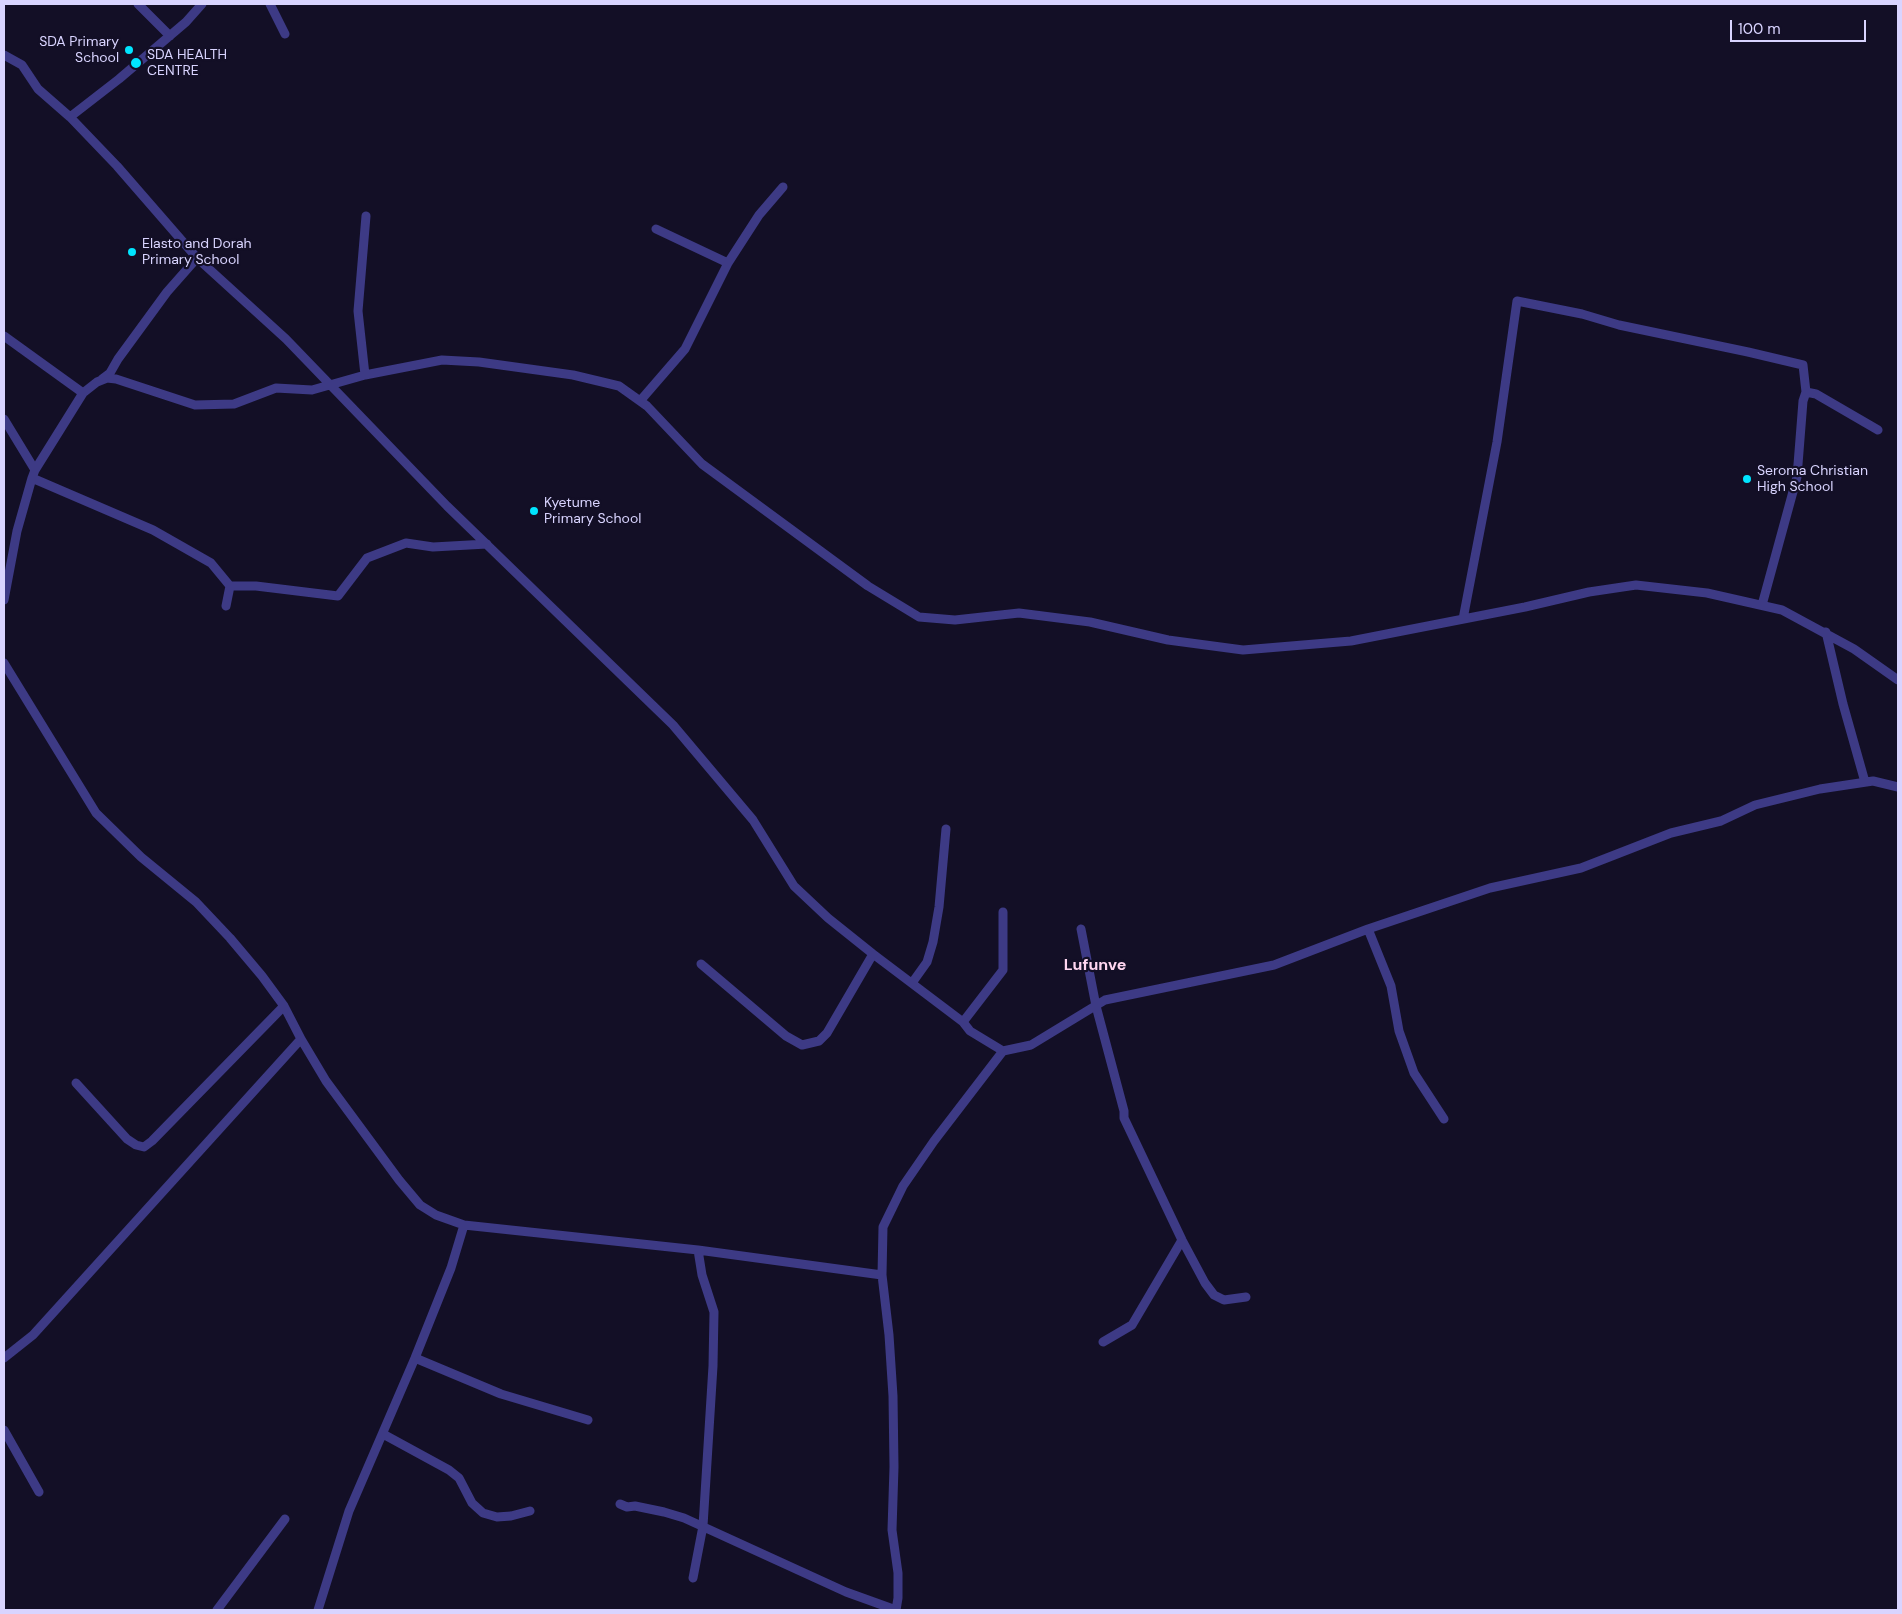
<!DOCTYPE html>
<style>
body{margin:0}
#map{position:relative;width:1902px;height:1614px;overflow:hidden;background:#130f26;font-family:"DM Sans",sans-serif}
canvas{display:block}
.frame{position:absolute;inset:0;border:5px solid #d9d4ff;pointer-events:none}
.scale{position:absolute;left:1730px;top:20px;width:136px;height:22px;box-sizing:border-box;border:2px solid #d9d4ff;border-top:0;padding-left:6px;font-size:15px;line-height:18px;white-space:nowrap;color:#d9d4ff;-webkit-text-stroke:4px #130f26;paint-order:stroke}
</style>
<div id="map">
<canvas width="1902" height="1614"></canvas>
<div class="frame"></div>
<div class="scale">100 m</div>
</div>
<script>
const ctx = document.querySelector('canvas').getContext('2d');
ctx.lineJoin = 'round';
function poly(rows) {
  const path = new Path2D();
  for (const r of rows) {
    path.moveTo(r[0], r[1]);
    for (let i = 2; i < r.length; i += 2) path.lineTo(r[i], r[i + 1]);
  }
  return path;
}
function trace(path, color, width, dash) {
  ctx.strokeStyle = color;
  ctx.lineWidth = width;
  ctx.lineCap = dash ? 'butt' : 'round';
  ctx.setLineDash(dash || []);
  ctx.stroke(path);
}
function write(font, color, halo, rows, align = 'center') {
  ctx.font = font + ' "DM Sans",sans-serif';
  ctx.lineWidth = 4.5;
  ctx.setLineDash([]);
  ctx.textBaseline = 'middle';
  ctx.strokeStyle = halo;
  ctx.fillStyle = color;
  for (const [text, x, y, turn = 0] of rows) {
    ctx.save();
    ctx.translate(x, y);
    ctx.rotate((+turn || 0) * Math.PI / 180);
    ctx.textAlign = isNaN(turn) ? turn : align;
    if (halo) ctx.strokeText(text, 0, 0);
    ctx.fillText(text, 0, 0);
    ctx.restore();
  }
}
trace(poly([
 [138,4,170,36],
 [270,4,285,34],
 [4,55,22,65,38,89,70,117,117,166,197,258,286,339,447,506,673,725,753,820,794,886,828,918,873,954,963,1022,970,1031,1003,1051,1031,1045,1105,1000,1274,965,1368,929,1490,888,1581,868,1671,833,1721,821,1755,805,1820,789,1873,781,1898,787],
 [70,117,119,79,186,22,202,4],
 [656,229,728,263],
 [4,336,83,393,97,382,107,378,116,379,195,405,234,404,276,388,312,390,365,375,442,360,479,362,573,375,619,386,647,406,702,464,868,586,919,617,955,620,1019,613,1090,622,1168,640,1243,650,1351,641,1525,607,1589,592,1636,585,1707,593,1782,610,1854,649,1898,680],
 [365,375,358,311,366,216],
 [102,379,110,373,118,359,167,292,197,258],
 [1806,392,1816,394,1878,430],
 [640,401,685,349,728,263,759,215,783,187],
 [4,419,35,470],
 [32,478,153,530,211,563,230,586,226,606],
 [230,586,256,586,338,596,367,558,406,543,433,547,487,544],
 [4,600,17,531,32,478,35,470,83,393],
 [1463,619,1497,442,1517,301,1582,314,1619,325,1748,352,1803,365,1806,392,1803,401,1797,477,1762,605],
 [1826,632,1843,704,1865,782],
 [4,663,96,813,141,857,196,902,230,938,262,976,284,1006,301,1039,326,1081,399,1180,420,1205,436,1215,464,1225,698,1250,882,1275],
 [1081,929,1096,1006,1124,1111,1124,1118,1182,1240,1205,1283,1214,1295,1224,1300,1246,1297],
 [1368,929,1391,986,1399,1031,1414,1073,1444,1119],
 [701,964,786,1036,802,1045,819,1041,827,1033,873,954],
 [912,983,927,962,933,942,939,907,946,829],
 [963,1022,1003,970,1003,912],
 [76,1083,127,1139,136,1145,144,1147,152,1141,284,1006],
 [1103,1342,1132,1325,1182,1240],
 [4,1358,33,1335,301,1039],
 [415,1358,501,1394,588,1420],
 [4,1430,39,1492],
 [383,1434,449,1470,459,1478,472,1503,483,1513,497,1517,511,1516,530,1511],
 [620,1504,627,1507,635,1506,664,1512,684,1518,846,1592,896,1610],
 [693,1578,703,1526,713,1366,714,1312,702,1275,698,1250],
 [217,1610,285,1519],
 [318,1610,349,1511,415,1358,451,1268,464,1225],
 [896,1610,898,1598,898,1573,892,1530,894,1467,893,1396,889,1335,882,1275,883,1227,903,1186,934,1141,1003,1051]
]), '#3d3a85', 9);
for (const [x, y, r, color] of [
 [129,50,5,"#00e5ff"],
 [136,63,6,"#00e5ff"],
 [132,252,5,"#00e5ff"],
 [1747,479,5,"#00e5ff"],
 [534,511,5,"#00e5ff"]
]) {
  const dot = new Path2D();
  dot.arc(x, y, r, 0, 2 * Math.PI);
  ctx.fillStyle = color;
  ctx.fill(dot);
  trace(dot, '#130f26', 2);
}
write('14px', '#d9d4ff', '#130f26', [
 ["SDA Primary",119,42,"right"],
 ["School",119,58,"right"],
 ["SDA HEALTH",147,55],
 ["CENTRE",147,71],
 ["Elasto and Dorah",142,244],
 ["Primary School",142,260],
 ["Seroma Christian",1757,471],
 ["High School",1757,487],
 ["Kyetume",544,503],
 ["Primary School",544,519]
], 'left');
write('bold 16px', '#ffd6f0', '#130f26', [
 ["Lufunve",1095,966]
]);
</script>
